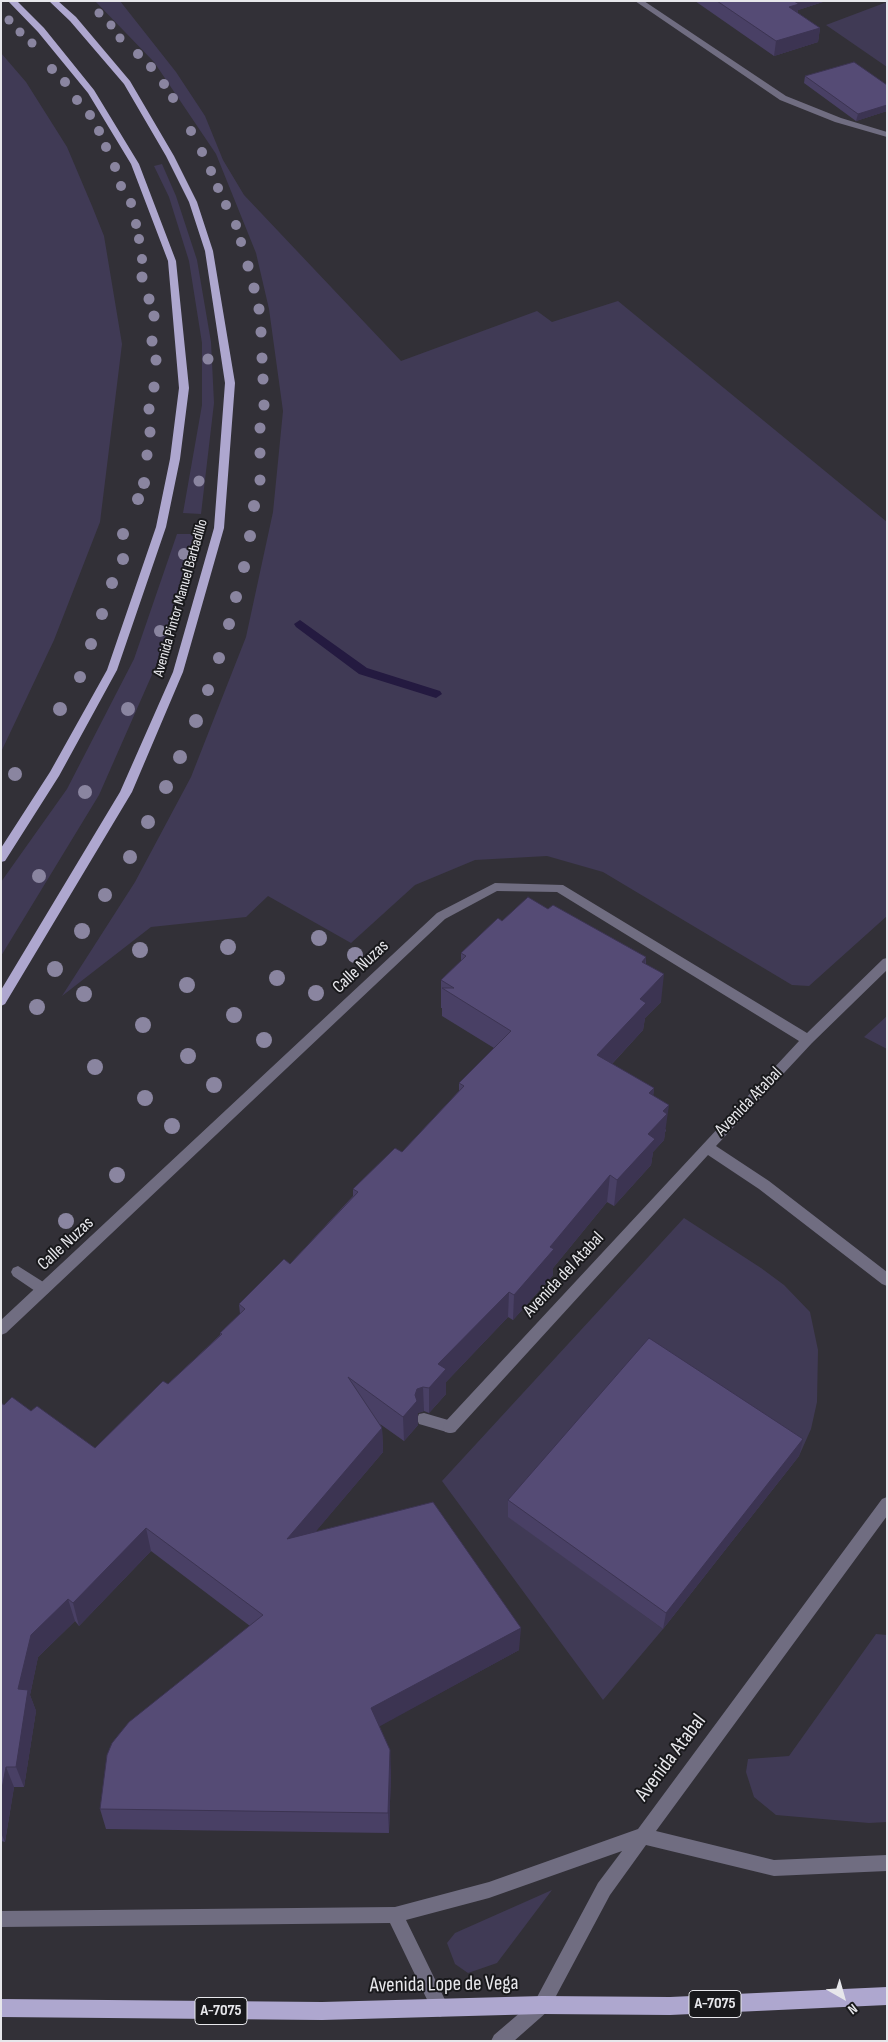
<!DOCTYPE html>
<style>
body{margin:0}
#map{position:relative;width:888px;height:2042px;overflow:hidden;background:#323037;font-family:"Sofia Sans Condensed",sans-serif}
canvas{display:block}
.frame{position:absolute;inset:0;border:2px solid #e7e7eb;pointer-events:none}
.north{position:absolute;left:818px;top:1972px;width:50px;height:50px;-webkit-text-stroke:4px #19191c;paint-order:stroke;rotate:142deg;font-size:14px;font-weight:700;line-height:20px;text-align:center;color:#e7e7eb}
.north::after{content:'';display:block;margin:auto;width:18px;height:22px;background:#e7e7eb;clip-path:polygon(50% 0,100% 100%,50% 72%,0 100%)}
</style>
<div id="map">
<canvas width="888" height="2042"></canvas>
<div class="frame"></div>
<div class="north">N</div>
</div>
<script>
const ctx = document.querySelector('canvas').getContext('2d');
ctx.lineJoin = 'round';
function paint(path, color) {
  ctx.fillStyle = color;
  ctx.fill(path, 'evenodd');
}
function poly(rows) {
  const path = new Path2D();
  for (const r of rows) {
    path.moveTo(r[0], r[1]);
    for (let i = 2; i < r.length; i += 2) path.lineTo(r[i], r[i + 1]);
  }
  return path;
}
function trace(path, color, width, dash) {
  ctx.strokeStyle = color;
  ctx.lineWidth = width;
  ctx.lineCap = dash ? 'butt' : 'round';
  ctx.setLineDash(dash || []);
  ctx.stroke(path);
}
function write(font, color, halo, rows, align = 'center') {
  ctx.font = font + ' "Sofia Sans Condensed",sans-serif';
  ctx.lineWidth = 4;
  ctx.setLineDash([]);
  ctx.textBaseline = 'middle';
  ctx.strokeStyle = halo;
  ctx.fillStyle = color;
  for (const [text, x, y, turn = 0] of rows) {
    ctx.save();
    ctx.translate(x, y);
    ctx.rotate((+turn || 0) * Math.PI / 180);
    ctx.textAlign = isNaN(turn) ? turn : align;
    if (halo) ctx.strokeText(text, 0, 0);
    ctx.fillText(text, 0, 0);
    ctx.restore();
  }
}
paint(poly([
 [95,1,120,1,176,72,205,116,223,160,244,195,401,361,537,311,552,322,618,301,887,522,887,916,809,986,792,985,603,872,547,856,475,860,415,885,351,943,268,896,246,917,151,927,62,996,135,882,191,777,246,637,273,512,283,411,269,309,256,253,216,154,154,62],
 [887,2,887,67,826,25],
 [1,53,26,82,67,147,92,206,104,236,122,344,100,522,54,640,1,752],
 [162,164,176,196,197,260,211,342,214,403,201,514,183,513,202,405,202,343,189,261,169,197,154,166],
 [177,534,197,534,158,661,99,795,1,956,1,882,67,789,134,659],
 [887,1016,887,1049,864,1037],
 [684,1218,761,1268,784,1285,810,1312,818,1350,817,1402,811,1429,799,1456,508,1516,663,1629,603,1700,442,1481],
 [876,1634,887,1635,887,1822,869,1823,776,1815,754,1797,746,1772,748,1759,789,1756],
 [552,1890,497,1963,468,1973,455,1964,447,1943,455,1933]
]), '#403a55');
paint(poly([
 [300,620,367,668,440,691,442,694,436,698,359,674,296,627,294,624,300,620]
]), '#241a40');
paint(poly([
 [635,1,644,1,786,96,841,118,887,132,887,137,835,122,780,100,635,1],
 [18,1266,48,1285,50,1289,48,1293,43,1295,38,1293,13,1276,11,1272,13,1268,18,1266],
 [424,1413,455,1422,457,1427,455,1432,450,1433,419,1424,417,1419,419,1414,424,1413]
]), '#706d81');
paint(poly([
 [495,883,563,885,807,1033,883,959,887,958,887,970,812,1043,716,1146,769,1181,887,1272,887,1286,882,1284,759,1189,708,1155,455,1432,450,1433,445,1432,443,1427,445,1422,799,1041,557,892,497,891,445,919,6,1333,1,1335,1,1320,437,913,495,883],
 [887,1497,887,1516,656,1831,774,1860,887,1855,887,1871,774,1876,646,1845,610,1895,548,2011,514,2041,491,2041,494,2035,536,1999,598,1883,622,1851,489,1898,406,1920,449,2008,446,2014,440,2017,434,2014,390,1923,1,1927,1,1911,395,1907,489,1882,638,1829,882,1499,887,1497]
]), '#706d81');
paint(poly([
 [8,1,17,1,44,28,94,90,139,164,176,261,189,388,180,459,166,527,117,670,59,776,5,861,1,862,1,848,50,772,107,670,156,527,170,459,179,388,168,261,131,164,88,93,38,32,8,1],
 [49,1,58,1,76,17,130,81,174,156,197,202,213,251,235,383,224,528,183,672,132,792,5,1004,1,1006,1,990,120,792,173,672,214,528,225,383,205,251,189,202,166,156,124,84,70,21,49,1],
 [887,1987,887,2005,670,2015,542,2014,322,2020,1,2017,1,1999,322,2002,542,1996,670,1997,887,1987]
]), '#aea7cf');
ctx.fillStyle = '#8a85a0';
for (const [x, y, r] of [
 [99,13,4.5],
 [9,20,4.5],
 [111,25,4.5],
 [20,32,4.5],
 [120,38,4.5],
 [32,43,4.5],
 [138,54,5],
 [151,67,5],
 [52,69,5],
 [65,82,5],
 [164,84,5],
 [173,98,5],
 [77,100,5],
 [90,115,5],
 [99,131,5],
 [191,131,5],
 [106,147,5],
 [202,152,5],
 [115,167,5],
 [211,171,5],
 [121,186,5],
 [218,188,5],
 [131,203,5],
 [226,205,5],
 [136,224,5],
 [236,225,5],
 [139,239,5],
 [241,242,5],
 [142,259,5],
 [248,266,5.5],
 [142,277,5.5],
 [254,288,5.5],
 [149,299,5.5],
 [259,309,5.5],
 [154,316,5.5],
 [261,332,5.5],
 [152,341,5.5],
 [262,358,5.5],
 [208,359,5.5],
 [156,360,5.5],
 [263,379,5.5],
 [154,387,5.5],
 [264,405,5.5],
 [149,409,5.5],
 [260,428,5.5],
 [150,432,5.5],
 [260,453,5.5],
 [147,455,5.5],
 [260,480,5.5],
 [199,481,5.5],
 [144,483,6],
 [138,499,6],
 [254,506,6],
 [123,534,6],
 [250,536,6],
 [184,554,6],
 [123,559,6],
 [244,567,6],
 [112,583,6],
 [236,597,6],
 [102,614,6],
 [229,624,6],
 [160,631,6],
 [91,644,6],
 [219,658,6],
 [80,677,6],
 [208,690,6],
 [60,709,7],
 [128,709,7],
 [196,721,7],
 [180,757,7],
 [15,774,7],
 [166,787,7],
 [85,792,7],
 [148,822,7],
 [130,857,7],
 [39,876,7],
 [105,895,7],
 [82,931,8],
 [319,938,8],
 [228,947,8],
 [140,950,8],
 [355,955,8],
 [55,969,8],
 [277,978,8],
 [187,985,8],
 [316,993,8],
 [84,994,8],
 [37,1007,8],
 [234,1015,8],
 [143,1025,8],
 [264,1040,8],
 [188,1056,8],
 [95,1067,8],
 [214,1085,8],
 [145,1098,8],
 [172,1126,8],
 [117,1175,8],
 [66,1221,8]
]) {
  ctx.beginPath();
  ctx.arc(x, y, r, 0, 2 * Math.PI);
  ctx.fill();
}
paint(poly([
 [695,1,826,1,798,10,798,13,820,28,818,42,774,56],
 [805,76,887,85,887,111,856,121,804,83],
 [548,909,646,957,646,964,661,1002,645,1018,643,1030,612,1064,654,1088,653,1096,666,1131,665,1132,664,1140,653,1152,651,1165,614,1206,607,1202,553,1268,553,1275,513,1320,508,1317,446,1382,446,1394,429,1413,424,1411,418,1413,418,1425,404,1441,380,1424,382,1428,383,1452,315,1532,519,1650,379,1726,391,1771,389,1833,106,1829,100,1809,250,1626,151,1551,79,1626,75,1621,38,1657,30,1695,36,1711,24,1787,14,1787,5,1842,1,1841,1,1403,4,1405,31,1411,95,1448,168,1384,220,1335,220,1333,240,1314,239,1304,290,1264,353,1196,353,1189,402,1152,459,1091,459,1083,494,1048,442,1016,442,1008,441,1008,441,980,461,961,461,953,502,921],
 [799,1456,663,1629,508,1517,508,1500]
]), '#494065');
paint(poly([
 [789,1,826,1,798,10,797,19,789,13],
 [820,28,818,42,774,56,776,41],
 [887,105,887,111,856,121,858,114],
 [646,957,643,984,642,962],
 [664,974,661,1002,645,1018,643,1030,595,1082,597,1055,640,999],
 [654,1088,651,1115,649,1093],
 [669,1105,664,1140,653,1152,651,1165,614,1206,617,1180,663,1111],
 [610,1175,607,1202,553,1268,553,1275,513,1320,514,1295,550,1247],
 [509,1292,508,1317,446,1382,446,1394,429,1413,429,1388,438,1364],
 [423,1387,424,1411,418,1413,418,1425,404,1441,403,1417,415,1395,417,1389],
 [382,1428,383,1452,290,1562,287,1539],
 [803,1439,799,1456,663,1629,666,1613],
 [146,1528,151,1551,79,1626,73,1603],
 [68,1599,75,1621,38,1657,30,1695,36,1711,24,1787,16,1767,18,1689,31,1635],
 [521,1628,519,1650,373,1730,371,1708],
 [390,1750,391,1771,389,1833,388,1813],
 [6,1767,14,1787,5,1842,1,1833,1,1794]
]), '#3c3452');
const building = poly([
 [717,1,794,1,799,4,789,7,820,28,776,41,717,1],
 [854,62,887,85,887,105,858,114,805,76,854,62],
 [528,897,548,909,553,905,646,957,642,962,664,974,640,999,646,1003,597,1055,654,1088,649,1093,669,1105,663,1111,667,1114,648,1134,655,1139,617,1180,610,1175,550,1247,554,1249,514,1295,509,1292,438,1364,446,1369,429,1388,423,1387,417,1389,415,1395,417,1401,403,1417,348,1377,382,1428,287,1539,433,1502,521,1628,371,1708,390,1750,388,1813,100,1809,107,1755,112,1743,129,1722,263,1615,146,1528,73,1603,68,1599,31,1635,18,1689,28,1690,16,1767,6,1767,1,1794,1,1403,4,1405,12,1397,31,1411,37,1406,95,1448,163,1381,168,1384,222,1334,220,1333,245,1309,239,1304,284,1259,290,1264,358,1192,353,1189,395,1148,402,1152,464,1086,459,1083,511,1031,442,988,454,988,441,980,466,956,461,953,498,918,502,921,528,897],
 [649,1338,803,1439,666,1613,508,1500,649,1338]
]);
paint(building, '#554b75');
trace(building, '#3c3452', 1);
write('15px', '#e7e7eb', '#19191c', [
 ["Avenida Pintor Manuel Barbadillo",181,598,-74]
]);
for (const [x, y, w] of [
 [715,2004,52],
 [221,2011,52]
]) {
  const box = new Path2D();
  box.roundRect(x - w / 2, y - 13.5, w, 27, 4);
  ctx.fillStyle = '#19191c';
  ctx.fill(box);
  trace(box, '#e7e7eb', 1);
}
write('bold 16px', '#e7e7eb', null, [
 ["A-7075",715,2004],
 ["A-7075",221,2011]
]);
write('18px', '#e7e7eb', '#19191c', [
 ["Calle Nuzas",361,967,-43],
 ["Avenida Atabal",749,1102,-46],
 ["Calle Nuzas",66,1244,-43],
 ["Avenida del Atabal",564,1275,-47]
]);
write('21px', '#e7e7eb', '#19191c', [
 ["Avenida Atabal",671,1758,-53],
 ["Avenida Lope de Vega",444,1985,-1]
]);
</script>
